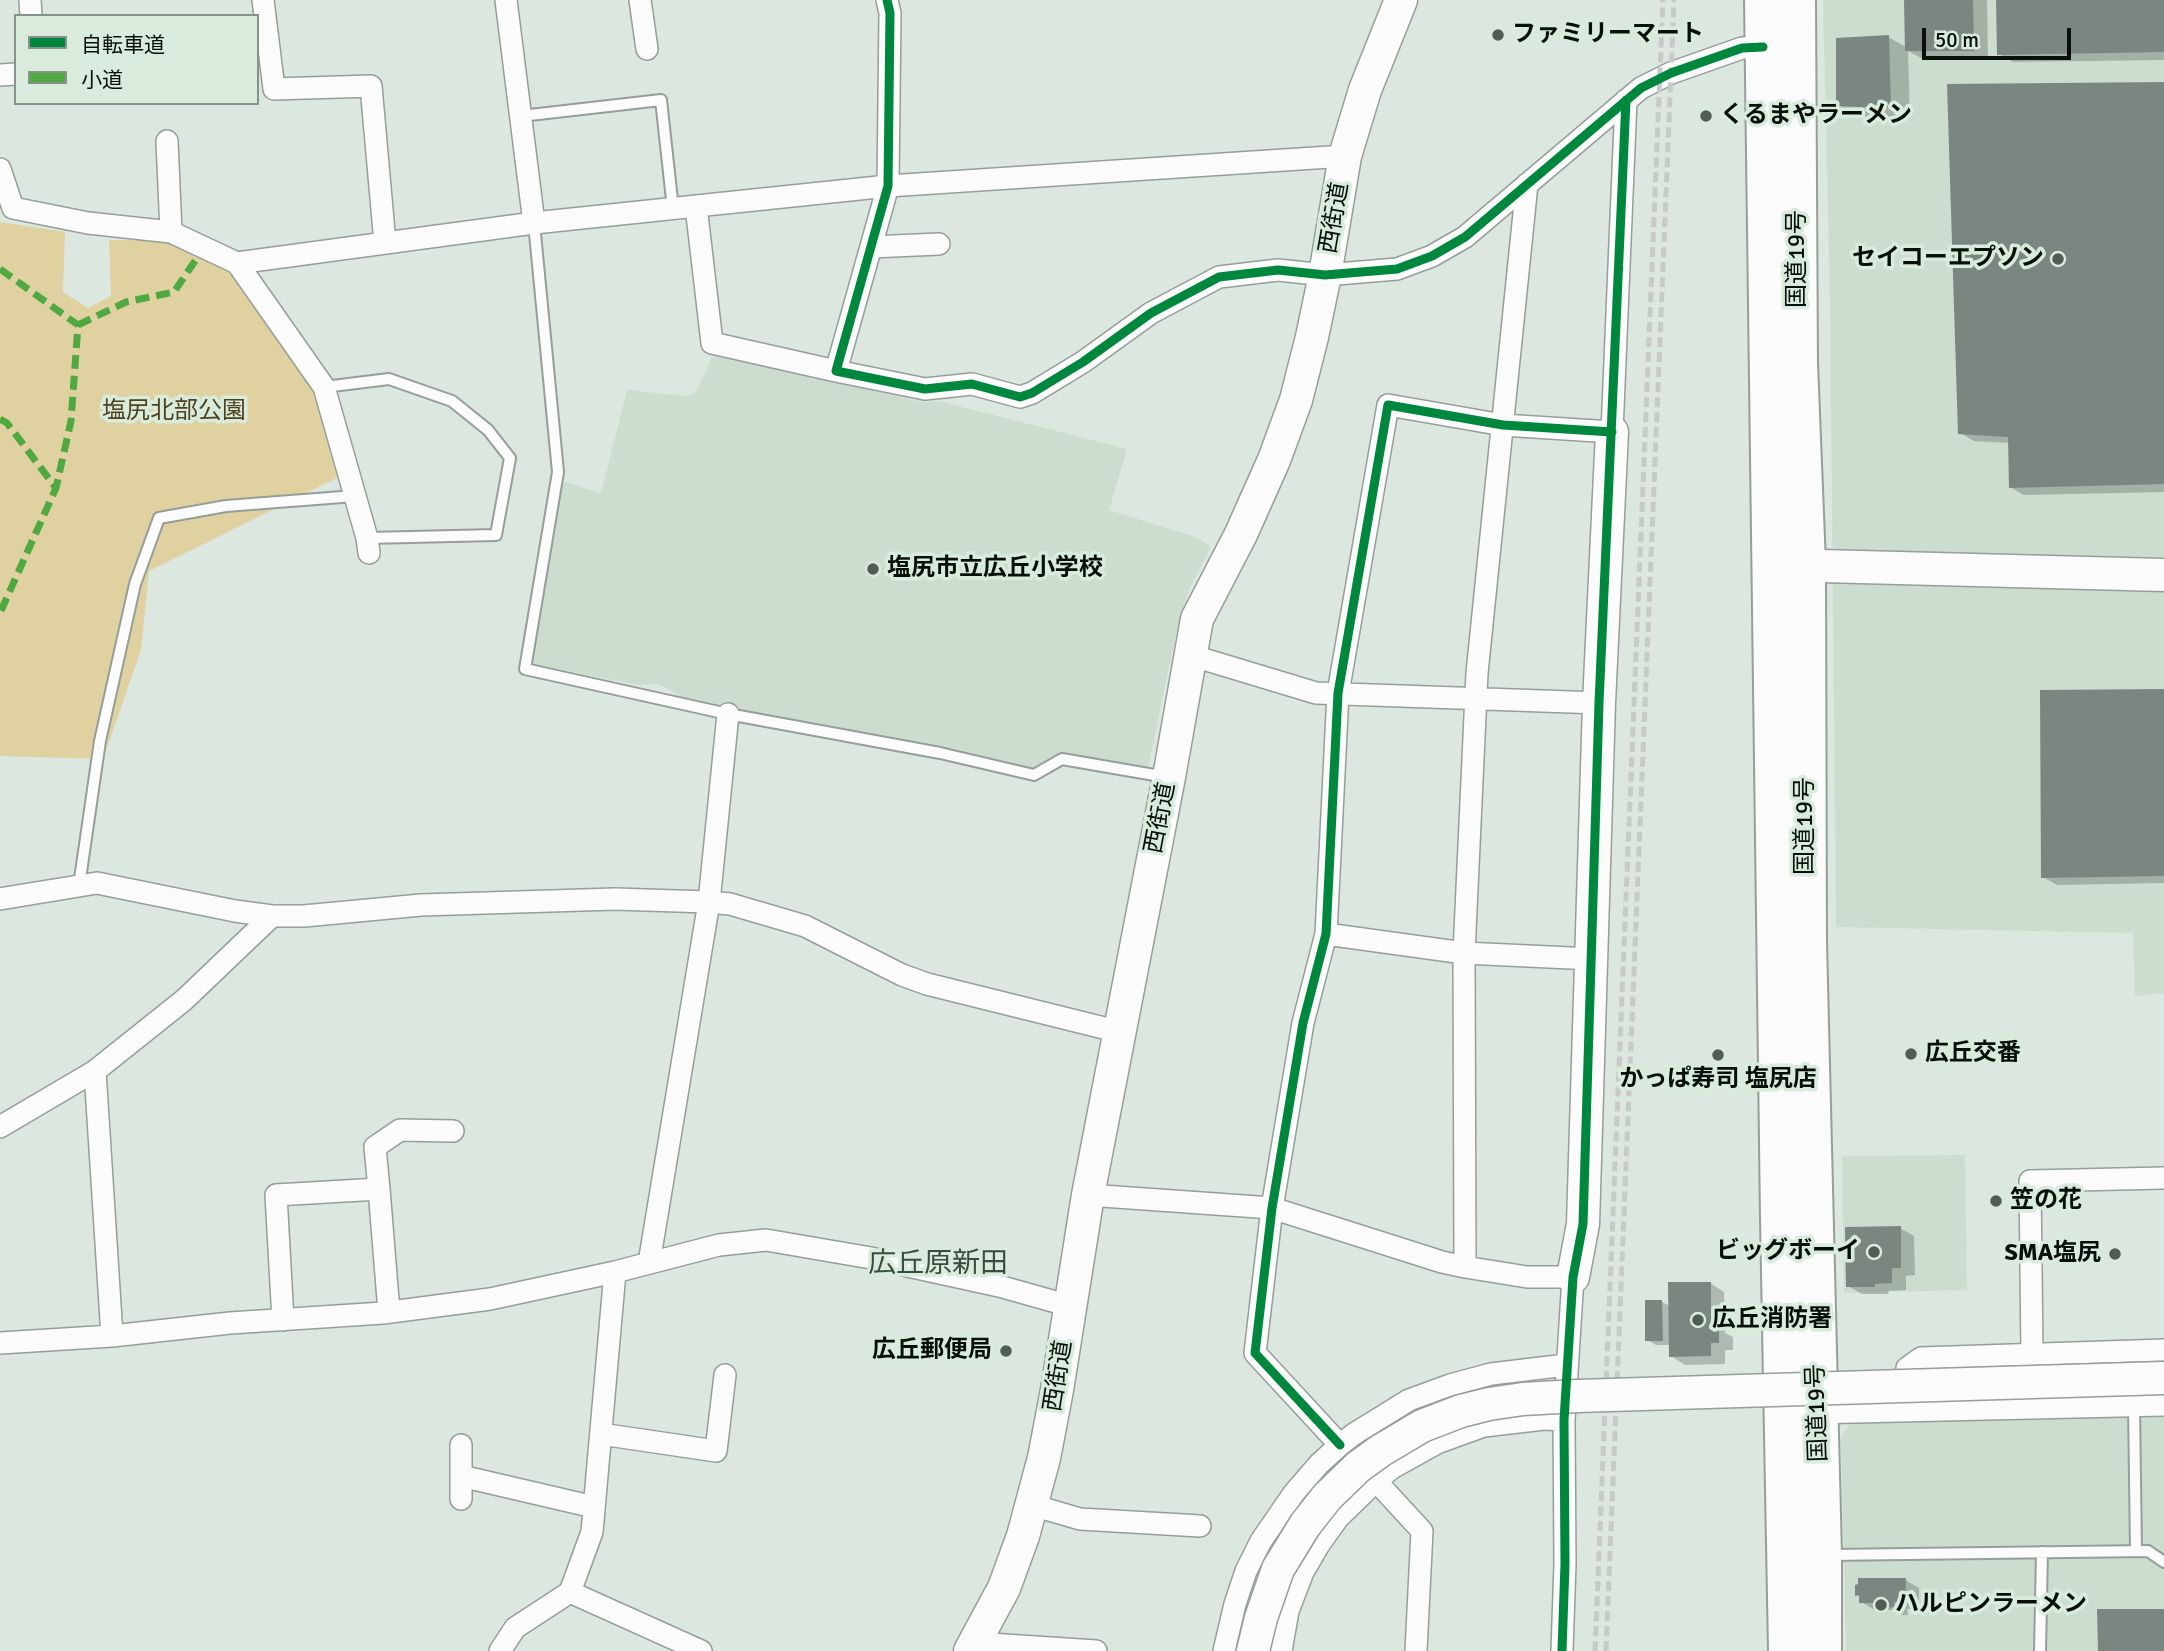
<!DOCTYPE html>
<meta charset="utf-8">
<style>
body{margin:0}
#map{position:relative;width:2164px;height:1651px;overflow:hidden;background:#dce7df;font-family:Signika,"Noto Sans JP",sans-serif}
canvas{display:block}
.legend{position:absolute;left:14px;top:14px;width:245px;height:91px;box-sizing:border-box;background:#d8ebdc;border:2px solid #859388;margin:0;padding:9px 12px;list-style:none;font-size:21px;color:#090f0a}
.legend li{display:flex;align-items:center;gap:14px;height:35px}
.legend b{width:35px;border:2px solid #859388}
.scale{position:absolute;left:1922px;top:28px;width:149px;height:32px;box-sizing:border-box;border:4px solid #090f0a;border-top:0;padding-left:9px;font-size:21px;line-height:24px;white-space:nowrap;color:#090f0a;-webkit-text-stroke:5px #d8ebdc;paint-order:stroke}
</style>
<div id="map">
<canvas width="2164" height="1651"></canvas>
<ul class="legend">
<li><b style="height:9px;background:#00873e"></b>自転車道</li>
<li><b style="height:9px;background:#50a841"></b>小道</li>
</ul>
<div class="scale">50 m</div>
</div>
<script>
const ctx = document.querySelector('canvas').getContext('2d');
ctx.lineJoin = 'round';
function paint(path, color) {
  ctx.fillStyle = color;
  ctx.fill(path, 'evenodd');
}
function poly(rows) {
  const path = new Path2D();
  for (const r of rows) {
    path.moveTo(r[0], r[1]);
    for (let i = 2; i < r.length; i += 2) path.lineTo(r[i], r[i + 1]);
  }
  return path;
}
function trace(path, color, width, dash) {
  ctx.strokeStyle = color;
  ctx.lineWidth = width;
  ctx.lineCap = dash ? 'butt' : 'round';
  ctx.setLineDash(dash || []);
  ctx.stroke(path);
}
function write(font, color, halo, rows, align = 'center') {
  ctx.font = font + ' Signika,"Noto Sans JP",sans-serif';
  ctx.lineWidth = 7;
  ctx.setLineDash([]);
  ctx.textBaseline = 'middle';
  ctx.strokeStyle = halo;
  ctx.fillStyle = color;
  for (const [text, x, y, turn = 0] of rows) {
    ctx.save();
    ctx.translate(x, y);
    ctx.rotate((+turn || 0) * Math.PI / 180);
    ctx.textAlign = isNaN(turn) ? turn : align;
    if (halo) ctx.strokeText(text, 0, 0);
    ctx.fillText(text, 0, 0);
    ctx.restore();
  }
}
paint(poly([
 [1823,0,2164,0,2164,993,2135,996,2133,933,1836,927,1830,300],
 [715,351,821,372,829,380,922,402,939,401,1127,449,1109,510,1198,538,1211,547,1188,592,1175,638,1148,768,1061,753,1036,769,1023,768,941,747,689,701,659,684,638,685,530,663,561,481,601,493,627,390,685,396,696,392],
 [1965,1155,1967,1290,1844,1293,1842,1156],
 [2164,1408,2164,1651,1846,1651,1841,1436,1851,1423,1947,1420]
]), '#ccddd0');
paint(poly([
 [0,222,65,232,63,292,88,308,111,296,109,240,151,240,189,247,230,267,319,368,347,473,149,571,141,650,103,759,0,756]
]), '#dfd2a0');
paint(poly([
 [1906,0,1987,0,1988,58,1921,58,1908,51,1910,118,1857,116,1837,105,1888,37,1906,47],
 [1997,0,2164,0,2164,60,2013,62,1999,54],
 [2164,83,2164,492,2024,495,2010,487,2010,443,1974,441,1960,433],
 [2164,690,2164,883,2057,885,2043,877],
 [1900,1228,1914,1236,1915,1275,1906,1276,1906,1290,1888,1291,1889,1294,1862,1294,1848,1286],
 [1710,1283,1724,1292,1725,1333,1733,1337,1733,1350,1725,1350,1725,1364,1685,1365,1671,1356,1671,1345,1656,1345,1647,1340,1662,1302,1670,1306],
 [1905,1580,1919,1588,1919,1609,1907,1609,1908,1615,1902,1615,1894,1610,1875,1610,1861,1602,1861,1597,1857,1595]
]), '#0003');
paint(poly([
 [1904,0,1973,0,1974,51,1905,51],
 [1996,0,2164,0,2164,52,1997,55],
 [1889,35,1891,108,1836,106,1836,38],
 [2164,82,2164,484,2009,488,2008,437,1958,434,1947,84],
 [2164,689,2164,876,2041,878,2040,690],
 [1901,1226,1901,1268,1892,1268,1892,1283,1875,1284,1875,1287,1846,1287,1845,1227],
 [1668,1282,1711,1282,1711,1327,1719,1327,1719,1343,1711,1343,1711,1356,1669,1357],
 [1645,1300,1662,1300,1663,1341,1645,1341],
 [1858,1578,1906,1578,1905,1602,1894,1602,1894,1607,1886,1608,1886,1603,1859,1603,1859,1595,1855,1596,1855,1585,1858,1584],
 [2097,1609,2164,1609,2164,1651,2098,1651]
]), '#7c8681');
const lane = poly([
 [521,116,661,100,673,209],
 [534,223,558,472,525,669,728,714,940,753,1034,775,1062,759,1166,777],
 [324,387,389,379,452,401,488,430,510,458,496,535,367,538],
 [79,886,100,741,135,584,159,518,226,506,355,496],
 [2134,1406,2136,1551],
 [1827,1555,2148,1551,2164,1562],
 [2040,1651,2042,1552]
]);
const street = poly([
 [30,0,31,16],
 [263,0,274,89,371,86,385,243],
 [506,0,534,223],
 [640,0,647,49],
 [887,0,890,13,888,186,836,371,925,389,972,384,1020,397,1032,393,1083,362,1151,313,1219,277,1278,270,1325,275,1397,269,1432,256,1465,237,1641,88,1671,73,1742,48,1763,47],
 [0,75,16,74],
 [167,141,171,232],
 [0,169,13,208,88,223,171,232,237,263,534,223,888,186,1345,156],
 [696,206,712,343,836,371],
 [871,247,939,244],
 [237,263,324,387,367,538,369,553],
 [1190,655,1316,693,1599,703],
 [0,899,97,883,235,911,272,916,304,916,421,905,615,899,709,902,730,904,805,926,902,975,927,984,1120,1032],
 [1326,934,1464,953,1592,959],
 [95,1071,112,1336],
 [0,1127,95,1071,184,1000,272,916],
 [379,1189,375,1147,400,1130,453,1131],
 [1088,1195,1272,1208,1442,1262,1465,1267,1527,1277,1573,1277,1564,1420,1565,1564,1562,1651],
 [649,1263,709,902,728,714],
 [1465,1267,1464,953,1477,673,1527,184],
 [283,1320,276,1195,379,1189,389,1312],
 [0,1343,112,1336,230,1323,383,1313,490,1299,615,1272,719,1245,766,1240,871,1258,999,1286,1070,1306],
 [2032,1355,2030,1181,2164,1178],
 [1907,1398,1907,1368,1921,1358,2164,1350],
 [1811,1413,2164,1405],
 [601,1434,716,1451,725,1375],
 [461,1445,461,1499],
 [1340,1445,1255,1353,1272,1208,1303,1023,1326,934,1338,693,1388,405,1503,425,1612,432,1626,100],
 [461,1476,594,1507],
 [1376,1481,1422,1531,1416,1651],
 [1032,1505,1080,1519,1200,1526],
 [570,1592,701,1651],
 [975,1643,1096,1651],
 [500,1651,515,1628,570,1592,592,1532,615,1272],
 [1224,1651,1235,1604,1246,1571,1261,1541,1294,1493,1319,1464,1340,1445,1354,1434,1409,1400,1450,1385,1491,1374,1566,1365],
 [1281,1651,1288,1611,1303,1572,1320,1543,1338,1518,1376,1481,1392,1468,1437,1443,1484,1426,1544,1419,1564,1420]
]);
const secondary = poly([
 [1784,565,2164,575],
 [1573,1277,1583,1224,1599,703,1612,432],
 [970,1651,1004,1588,1023,1536,1044,1458,1057,1390,1088,1195,1169,777,1197,619,1241,534,1274,460,1296,400,1312,337,1325,275,1345,156,1365,90,1401,0]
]);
const highway = poly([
 [1764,0,1780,1218,1788,1651],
 [1796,0,1798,363,1806,564,1807,942,1822,1555,1822,1651]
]);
trace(lane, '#969e99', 14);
trace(street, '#969e99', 24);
trace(secondary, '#969e99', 35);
trace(highway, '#969e99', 42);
trace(lane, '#fafbfa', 10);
trace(street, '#fafbfa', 21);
trace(secondary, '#fafbfa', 32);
trace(highway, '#fafbfa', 38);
trace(poly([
 [1595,1651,1663,0],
 [1606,1651,1674,0]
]), '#c8cac8', 5, [10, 5]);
const secondaryBridge = poly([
 [1253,1651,1261,1618,1278,1569,1305,1525,1327,1497,1358,1467,1380,1451,1422,1426,1461,1411,1489,1404,1523,1399,1577,1396,2164,1378]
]);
trace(secondaryBridge, '#969e99', 35, []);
trace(secondaryBridge, '#fafbfa', 32);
trace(poly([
 [0,269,78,325,71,421,56,488],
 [78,325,126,302,174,292,199,255],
 [0,419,7,423,56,488,0,613]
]), '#50a841', 7, [14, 7]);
trace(poly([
 [887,0,890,13,888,186,836,371,925,389,972,384,1020,397,1032,393,1083,362,1151,313,1219,277,1278,270,1325,275,1397,269,1432,256,1465,237,1641,88,1671,73,1742,48,1763,47],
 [1340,1445,1255,1353,1272,1208,1303,1023,1326,934,1338,693,1388,405,1503,425,1612,432],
 [1562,1651,1565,1564,1564,1420,1573,1277,1583,1224,1599,703,1626,100]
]), '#00873e', 9);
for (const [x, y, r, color] of [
 [1498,35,7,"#535b55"],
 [1706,116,7,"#535b55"],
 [2058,259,7,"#535b55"],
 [873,569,7,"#535b55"],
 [1911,1054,7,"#535b55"],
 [1718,1055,7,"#535b55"],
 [1996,1201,7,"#535b55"],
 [1874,1252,7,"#535b55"],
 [2115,1254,7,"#535b55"],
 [1698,1320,7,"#535b55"],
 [1006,1351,7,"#535b55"],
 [1881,1605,7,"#535b55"]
]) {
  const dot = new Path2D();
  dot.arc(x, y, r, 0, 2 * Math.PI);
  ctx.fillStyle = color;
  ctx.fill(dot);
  trace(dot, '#d8ebdc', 2.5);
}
write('bold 24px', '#090f0a', '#d8ebdc', [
 ["ファミリーマート",1512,35],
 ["くるまやラーメン",1720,116],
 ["セイコーエプソン",2044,259,"right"],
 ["塩尻市立広丘小学校",887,569],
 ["広丘交番",1925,1054],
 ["かっぱ寿司 塩尻店",1718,1080,"center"],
 ["笠の花",2010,1201],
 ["ビッグボーイ",1860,1252,"right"],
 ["SMA塩尻",2101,1254,"right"],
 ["広丘消防署",1712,1320],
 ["広丘郵便局",992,1351,"right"],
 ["ハルピンラーメン",1895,1605]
], 'left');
write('24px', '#090f0a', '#d8ebdc', [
 ["西街道",1335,218,-80],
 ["国道19号",1798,259,-90],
 ["西街道",1161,818,-79],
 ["国道19号",1806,826,-90],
 ["西街道",1059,1376,-81],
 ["国道19号",1818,1413,-92]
]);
write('24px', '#50421d', '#d8ebdc', [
 ["塩尻北部公園",174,412]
]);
write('28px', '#3b4b3f', '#d8ebdc', [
 ["広丘原新田",938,1265]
]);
</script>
